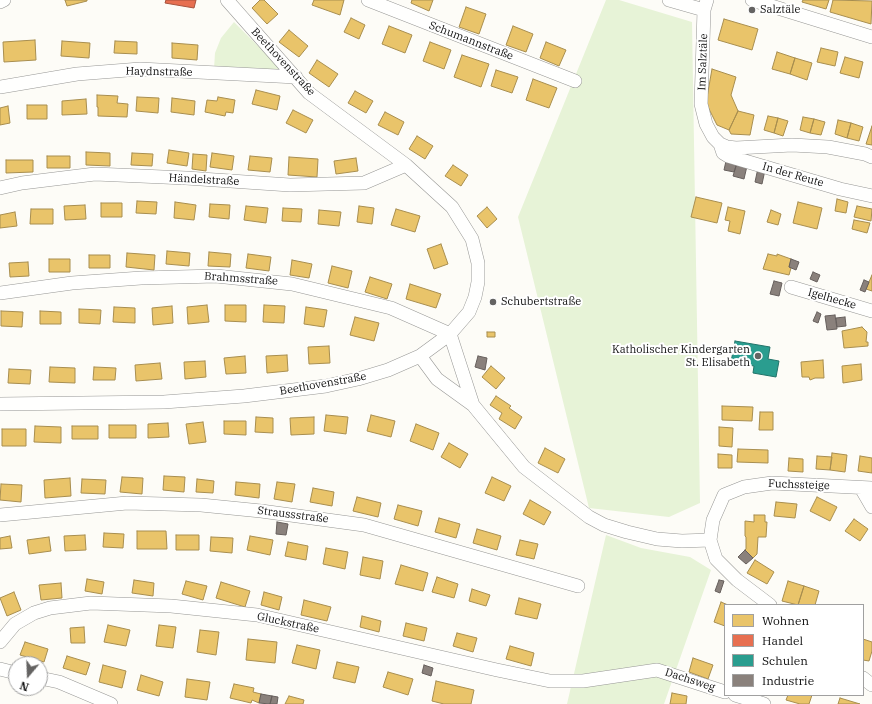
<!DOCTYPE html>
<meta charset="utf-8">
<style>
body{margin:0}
#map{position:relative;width:872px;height:704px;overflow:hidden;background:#fdfcf7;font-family:"IBM Plex Serif",serif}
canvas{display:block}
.legend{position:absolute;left:724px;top:604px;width:140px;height:92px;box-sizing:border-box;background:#fff;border:1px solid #a0a0a0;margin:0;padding:5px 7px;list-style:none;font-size:12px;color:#111}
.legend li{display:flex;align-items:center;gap:8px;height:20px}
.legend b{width:20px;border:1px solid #a0a0a0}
.north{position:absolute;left:8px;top:656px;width:40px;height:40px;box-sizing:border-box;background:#fff;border:1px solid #a0a0a0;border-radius:50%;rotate:199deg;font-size:11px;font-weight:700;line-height:16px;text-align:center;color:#111}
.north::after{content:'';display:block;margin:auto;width:14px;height:18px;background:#646362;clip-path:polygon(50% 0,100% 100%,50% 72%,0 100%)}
</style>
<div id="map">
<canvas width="872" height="704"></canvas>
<ul class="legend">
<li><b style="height:11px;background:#e9c46a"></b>Wohnen</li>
<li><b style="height:11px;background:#e76f51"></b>Handel</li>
<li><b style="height:11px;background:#2a9d8f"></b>Schulen</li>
<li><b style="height:11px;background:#8a817c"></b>Industrie</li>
</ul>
<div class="north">N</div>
</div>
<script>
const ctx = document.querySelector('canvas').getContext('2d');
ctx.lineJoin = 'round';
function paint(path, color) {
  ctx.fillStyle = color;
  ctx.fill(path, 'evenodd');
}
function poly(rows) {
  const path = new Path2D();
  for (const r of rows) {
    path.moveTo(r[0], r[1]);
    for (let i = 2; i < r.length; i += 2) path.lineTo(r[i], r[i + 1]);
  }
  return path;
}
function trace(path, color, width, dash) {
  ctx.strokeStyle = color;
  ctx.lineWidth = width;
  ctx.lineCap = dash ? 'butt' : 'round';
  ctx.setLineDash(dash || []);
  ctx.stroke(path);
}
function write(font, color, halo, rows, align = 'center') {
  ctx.font = font + ' "IBM Plex Serif",serif';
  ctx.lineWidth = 4;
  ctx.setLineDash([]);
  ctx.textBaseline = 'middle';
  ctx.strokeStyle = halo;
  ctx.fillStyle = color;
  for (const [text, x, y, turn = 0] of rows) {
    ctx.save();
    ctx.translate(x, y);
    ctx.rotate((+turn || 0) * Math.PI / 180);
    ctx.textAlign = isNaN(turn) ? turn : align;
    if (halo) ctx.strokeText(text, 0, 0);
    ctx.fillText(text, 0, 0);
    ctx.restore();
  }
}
paint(poly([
 [606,0,619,0,692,22,700,503,669,517,589,508,518,217],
 [234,22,286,74,214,69,215,53,221,38],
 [606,535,641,548,690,557,711,570,664,704,567,704]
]), '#e7f3d7');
const homes = poly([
 [65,0,87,0,87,1,67,6,65,0],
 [260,0,264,0,278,14,267,24,252,8,260,0],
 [314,0,344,0,340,15,312,5,314,0],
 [412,0,433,0,429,11,411,3,412,0],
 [803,0,829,0,826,9,802,2,803,0],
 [833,0,872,1,871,24,830,12,833,0],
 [466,7,486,14,479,34,459,27,466,7],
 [351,18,365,25,359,39,344,32,351,18],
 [724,19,758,29,752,50,718,40,724,19],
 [389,26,412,35,405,53,382,44,389,26],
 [513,26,533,34,526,52,506,45,513,26],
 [289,30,308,46,299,57,279,42,289,30],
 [35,40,36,60,4,62,3,42,35,40],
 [62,41,90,43,89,58,61,56,62,41],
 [115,41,137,42,137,54,114,53,115,41],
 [430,42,451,50,444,69,423,61,430,42],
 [546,42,566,50,559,66,540,58,546,42],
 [172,43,198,45,197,60,172,58,172,43],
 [821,48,838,52,835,66,817,62,821,48],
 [777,52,795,58,790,74,772,69,777,52],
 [462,55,489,64,481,87,454,77,462,55],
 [845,57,863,62,859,78,840,73,845,57],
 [795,58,812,63,807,80,790,74,795,58],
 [317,60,338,74,329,87,309,73,317,60],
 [712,69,736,77,731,95,738,111,729,130,717,125,706,103,712,69],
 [496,70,518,77,512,93,491,86,496,70],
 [533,79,557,88,549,108,526,100,533,79],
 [256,90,280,96,277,110,252,104,256,90],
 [355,91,373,101,366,113,348,103,355,91],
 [97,95,118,96,117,103,128,104,127,117,98,116,98,107,97,107,97,95],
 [137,97,159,98,158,113,136,111,137,97],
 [218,97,235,100,233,113,226,112,225,116,205,112,207,100,217,101,218,97],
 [172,98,195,101,194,115,171,112,172,98],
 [86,99,87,114,62,115,62,101,86,99],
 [27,105,47,105,47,119,27,119,27,105],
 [8,106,10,123,0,125,0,108,8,106],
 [293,110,313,120,306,133,286,123,293,110],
 [738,111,754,115,750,135,731,134,729,130,738,111],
 [385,112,404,122,398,135,378,125,385,112],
 [768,116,778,118,774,133,764,130,768,116],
 [803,117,814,119,810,133,800,130,803,117],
 [778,118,788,121,783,136,774,133,778,118],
 [814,119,825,122,821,135,810,133,814,119],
 [838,120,851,123,847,138,835,134,838,120],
 [851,123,863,127,859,141,847,138,851,123],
 [872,126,872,145,866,144,872,126],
 [417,136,433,146,425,159,409,149,417,136],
 [169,150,189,153,187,166,167,163,169,150],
 [86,152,110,153,110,166,86,165,86,152],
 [132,153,153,154,152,166,131,165,132,153],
 [212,153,234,156,232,170,210,167,212,153],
 [193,154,207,155,206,171,192,169,193,154],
 [47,156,70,156,70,168,47,168,47,156],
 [250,156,272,158,270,172,248,170,250,156],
 [289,157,318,159,317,177,288,175,289,157],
 [356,158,358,171,336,174,334,161,356,158],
 [6,160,33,160,33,172,6,173,6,160],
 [453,165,468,175,461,186,445,176,453,165],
 [696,197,722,203,717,223,691,217,696,197],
 [837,199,848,202,846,213,835,211,837,199],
 [137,201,157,202,156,214,136,213,137,201],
 [175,202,196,205,194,220,174,218,175,202],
 [798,202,822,208,817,229,793,223,798,202],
 [101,203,122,203,122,217,101,217,101,203],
 [210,204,230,205,229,219,209,217,210,204],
 [85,205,86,219,65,220,64,206,85,205],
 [246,206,268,208,266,223,244,220,246,206],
 [359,206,374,208,372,224,357,222,359,206],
 [857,206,872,209,871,221,854,217,857,206],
 [487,207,497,219,487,228,477,216,487,207],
 [728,207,745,211,740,234,728,231,730,221,725,220,728,207],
 [283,208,302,209,301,222,282,221,283,208],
 [31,209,53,209,53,224,30,224,31,209],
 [396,209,420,216,415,232,391,225,396,209],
 [319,210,341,212,339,226,318,224,319,210],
 [771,210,781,214,778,225,767,222,771,210],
 [15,212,17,226,0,228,0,215,15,212],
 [854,220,870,223,867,233,852,229,854,220],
 [441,244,448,264,434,269,427,249,441,244],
 [167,251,190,253,189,266,166,264,167,251],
 [209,252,231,254,230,267,208,266,209,252],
 [127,253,155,255,154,270,126,267,127,253],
 [248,254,271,257,269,271,246,268,248,254],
 [768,254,777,256,777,254,791,259,789,267,791,268,789,275,763,269,768,254],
 [89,255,110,255,110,268,89,268,89,255],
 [49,259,70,259,70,272,49,272,49,259],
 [292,260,312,264,309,278,290,275,292,260],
 [28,262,29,276,10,277,9,263,28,262],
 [332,266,352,271,348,288,328,283,332,266],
 [872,275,872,291,866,289,872,275],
 [370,277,392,284,387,299,365,292,370,277],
 [410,284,441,294,436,308,406,299,410,284],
 [207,305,209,322,188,324,187,307,207,305],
 [225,305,246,305,246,322,225,321,225,305],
 [264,305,285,306,284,323,263,322,264,305],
 [172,306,173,323,153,325,152,308,172,306],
 [114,307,135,308,135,323,113,322,114,307],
 [306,307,327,310,324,327,304,324,306,307],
 [79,309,101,310,100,324,79,323,79,309],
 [1,311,23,312,22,327,1,326,1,311],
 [40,311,61,312,61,324,40,324,40,311],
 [355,317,379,323,374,341,350,335,355,317],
 [862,327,867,332,866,342,868,342,868,346,844,348,842,331,862,327],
 [487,332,495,332,495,337,487,337,487,332],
 [329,346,330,363,309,364,308,347,329,346],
 [287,355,288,371,267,373,266,356,287,355],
 [245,356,246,373,226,374,224,358,245,356],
 [823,360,824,378,815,378,810,380,809,377,802,377,801,362,823,360],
 [205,361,206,377,185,379,184,362,205,361],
 [160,363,162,379,136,381,135,365,160,363],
 [861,364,862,380,843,383,842,366,861,364],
 [491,366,505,378,496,389,482,377,491,366],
 [50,367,75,368,75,383,49,382,50,367],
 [94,367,116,368,115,380,93,380,94,367],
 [9,369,31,370,30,384,8,383,9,369],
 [496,396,511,406,509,408,522,417,515,429,499,419,502,413,490,405,496,396],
 [722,406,753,407,752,421,722,420,722,406],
 [760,412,773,412,773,430,759,430,760,412],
 [326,415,348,417,346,434,324,431,326,415],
 [371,415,395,421,391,437,367,431,371,415],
 [256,417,273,418,273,433,255,432,256,417],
 [314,417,314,434,291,435,290,418,314,417],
 [224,421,246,421,246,435,224,434,224,421],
 [203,422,206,442,189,444,186,424,203,422],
 [168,423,169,437,148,438,148,424,168,423],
 [416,424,439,433,433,450,410,441,416,424],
 [109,425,136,425,136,438,109,438,109,425],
 [35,426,61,427,61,443,34,442,35,426],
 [72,426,98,426,98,439,72,439,72,426],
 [719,427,733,428,732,447,719,446,719,427],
 [2,429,26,429,26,446,2,446,2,429],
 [449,443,468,454,460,468,441,457,449,443],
 [545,448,565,459,558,473,538,463,545,448],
 [738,449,768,450,768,463,737,462,738,449],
 [832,453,847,455,845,472,830,470,832,453],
 [718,454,732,455,732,468,718,468,718,454],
 [817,456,832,457,830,470,816,469,817,456],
 [860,456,872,458,872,473,858,471,860,456],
 [789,458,803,459,803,472,788,471,789,458],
 [164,476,185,477,184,492,163,490,164,476],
 [122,477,143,478,142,494,120,492,122,477],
 [492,477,511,486,504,501,485,493,492,477],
 [70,478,71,496,45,498,44,480,70,478],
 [82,479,106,480,105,494,81,493,82,479],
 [197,479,214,481,213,493,196,492,197,479],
 [236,482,260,484,259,498,235,495,236,482],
 [277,482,295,484,292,502,274,499,277,482],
 [1,484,22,485,21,502,0,500,1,484],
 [313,488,334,492,332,506,310,502,313,488],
 [357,497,381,503,378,517,353,511,357,497],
 [817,497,837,507,830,521,810,511,817,497],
 [530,500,551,512,544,525,523,514,530,500],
 [776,502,797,504,795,518,774,516,776,502],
 [398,505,422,511,418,526,394,519,398,505],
 [754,515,765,515,765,522,767,522,766,537,758,537,757,554,753,558,745,550,746,549,746,537,745,536,745,521,754,522,754,515],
 [439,518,460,524,456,538,435,532,439,518],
 [854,519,868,529,860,541,845,531,854,519],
 [477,529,501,536,497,550,473,543,477,529],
 [137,531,166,531,167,549,137,549,137,531],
 [104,533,124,534,123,548,103,547,104,533],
 [85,535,86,550,65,551,64,536,85,535],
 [176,535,199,535,199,550,176,550,176,535],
 [10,536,12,548,0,549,0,538,10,536],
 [250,536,273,540,270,555,247,550,250,536],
 [49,537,51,551,29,554,27,540,49,537],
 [211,537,233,538,232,553,210,551,211,537],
 [520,540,538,544,534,559,516,555,520,540],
 [288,542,308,546,306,560,285,556,288,542],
 [326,548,348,552,345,569,323,564,326,548],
 [363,557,383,561,380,579,360,575,363,557],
 [755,560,774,572,767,584,747,573,755,560],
 [401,565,428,573,423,591,395,584,401,565],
 [437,577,458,584,454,598,432,592,437,577],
 [87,579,104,582,102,594,85,591,87,579],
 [134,580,154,583,153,596,132,593,134,580],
 [186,581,207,586,203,600,182,594,186,581],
 [788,581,804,586,798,605,782,601,788,581],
 [221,582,250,591,245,607,216,598,221,582],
 [61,583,62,598,41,600,39,585,61,583],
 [804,586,819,591,815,605,798,605,804,586],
 [472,589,490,595,486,606,469,601,472,589],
 [14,592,21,610,7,616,0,598,14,592],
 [264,592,282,597,279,610,261,605,264,592],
 [519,598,541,604,537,619,515,614,519,598],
 [304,600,331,607,327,621,301,615,304,600],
 [721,602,728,605,725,605,725,626,714,622,721,602],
 [362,616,381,621,379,632,360,627,362,616],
 [406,623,427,628,424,641,403,636,406,623],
 [108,625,130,630,126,646,104,642,108,625],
 [159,625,176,627,173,648,156,646,159,625],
 [84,627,85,643,71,643,70,628,84,627],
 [200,630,219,632,216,655,197,652,200,630],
 [457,633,477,638,473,652,453,646,457,633],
 [248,639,277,642,275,663,246,660,248,639],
 [863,639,872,642,872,651,869,661,863,660,863,639],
 [25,642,48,649,44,662,20,655,25,642],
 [297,645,320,650,316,669,292,663,297,645],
 [510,646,534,653,531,666,506,659,510,646],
 [67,656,90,663,86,675,63,668,67,656],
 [693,658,713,665,708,679,689,672,693,658],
 [337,662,359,667,355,683,333,678,337,662],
 [103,665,126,671,122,688,99,682,103,665],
 [388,672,413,679,408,695,383,687,388,672],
 [141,675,163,682,159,696,137,690,141,675],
 [187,679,210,682,207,700,185,697,187,679],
 [436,681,474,690,471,704,444,704,432,701,436,681],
 [234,684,254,688,253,692,261,694,259,703,252,700,251,703,230,698,234,684],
 [672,693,687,696,686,704,670,704,672,693],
 [788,695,812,695,809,704,800,704,786,700,788,695],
 [289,696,304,700,303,704,285,704,289,696],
 [840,698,860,704,838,704,840,698]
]);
paint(homes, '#e9c46a');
trace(homes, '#a88e4f', 1);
const shops = poly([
 [166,0,196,0,194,8,165,3,166,0]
]);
paint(shops, '#e76f51');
trace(shops, '#a7533e', 1);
const schools = poly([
 [735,341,770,347,768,359,779,361,776,377,753,373,754,366,731,362,735,341]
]);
paint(schools, '#2a9d8f');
trace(schools, '#227369', 1);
const industry = poly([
 [726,161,737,163,734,172,724,170,726,161],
 [737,163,747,166,744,179,733,176,737,163],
 [758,168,765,170,762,184,755,182,758,168],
 [791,259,799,262,796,270,789,267,791,259],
 [813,272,820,275,817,282,810,279,813,272],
 [864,280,869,282,865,292,860,290,864,280],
 [774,281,782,283,779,296,770,294,774,281],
 [817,312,821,314,818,323,813,321,817,312],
 [835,315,837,329,827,330,825,316,835,315],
 [845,317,846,326,837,327,836,318,845,317],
 [478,356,487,358,485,370,475,367,478,356],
 [277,522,288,524,286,535,276,534,277,522],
 [745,550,753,558,746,564,738,557,745,550],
 [719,580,724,581,720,593,715,591,719,580],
 [424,665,433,668,431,676,422,673,424,665],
 [261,694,272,696,270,704,259,703,261,694],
 [272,696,278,697,277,704,270,704,272,696]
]);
paint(industry, '#8a817c');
trace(industry, '#665f5c', 1);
const minor = poly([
 [368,0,575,81],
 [669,0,704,10],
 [707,0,704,10,701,104,706,124,713,137,720,144,727,147,736,148,792,145,828,147,865,154,872,157],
 [752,0,872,37],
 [0,2,4,0],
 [0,87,77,74,140,69,296,77],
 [720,144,723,153,728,156,840,189,872,196],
 [0,188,22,183,95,174,186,178,290,185,364,183,406,165],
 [791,287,872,311],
 [0,293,72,283,141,278,216,276,292,284,391,308,450,334,473,405,524,467,589,517,604,525,627,532,657,539,682,541,710,540],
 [420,356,437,379,473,405],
 [0,404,164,402,244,396,326,386,358,379,388,370,420,356,450,334,469,312,475,297,478,282,478,263,472,239,452,207,406,165,309,93,227,0],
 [861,488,872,507],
 [0,515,127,503,201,505,261,511,364,525,578,586],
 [770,605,737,580,716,559,710,540,713,520,724,495,744,487,772,483,872,488],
 [0,642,15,624,34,613,50,608,91,603,171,606,257,615,497,670,550,681,583,681,657,670,725,692],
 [0,669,16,673],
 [40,678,59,682,111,704],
 [863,678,872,685],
 [735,695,764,704]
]);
trace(minor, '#979795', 14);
trace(minor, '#fffffe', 13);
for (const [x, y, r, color] of [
 [752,10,4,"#646362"],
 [493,302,4,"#646362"],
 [758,356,4,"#646362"]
]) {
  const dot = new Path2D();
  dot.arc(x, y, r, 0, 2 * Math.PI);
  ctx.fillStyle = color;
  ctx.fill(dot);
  trace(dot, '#fff', 1.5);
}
write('11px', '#111', '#fff', [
 ["Salztäle",760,10],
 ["Schubertstraße",501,302],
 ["Katholischer Kindergarten",750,350,"right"],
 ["St. Elisabeth",750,363,"right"]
], 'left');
write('11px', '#111', '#fff', [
 ["Schumannstraße",471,41,21],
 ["Beethovenstraße",283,62,47],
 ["Im Salztäle",703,62,-88],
 ["Haydnstraße",159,72,1],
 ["In der Reute",793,175,16],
 ["Händelstraße",204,180,3],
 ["Brahmsstraße",241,279,4],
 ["Igelhecke",832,299,16],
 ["Beethovenstraße",323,384,-10],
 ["Fuchssteige",799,485,2],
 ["Straussstraße",293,515,7],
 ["Gluckstraße",288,623,12],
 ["Dachsweg",690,680,18]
]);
</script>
